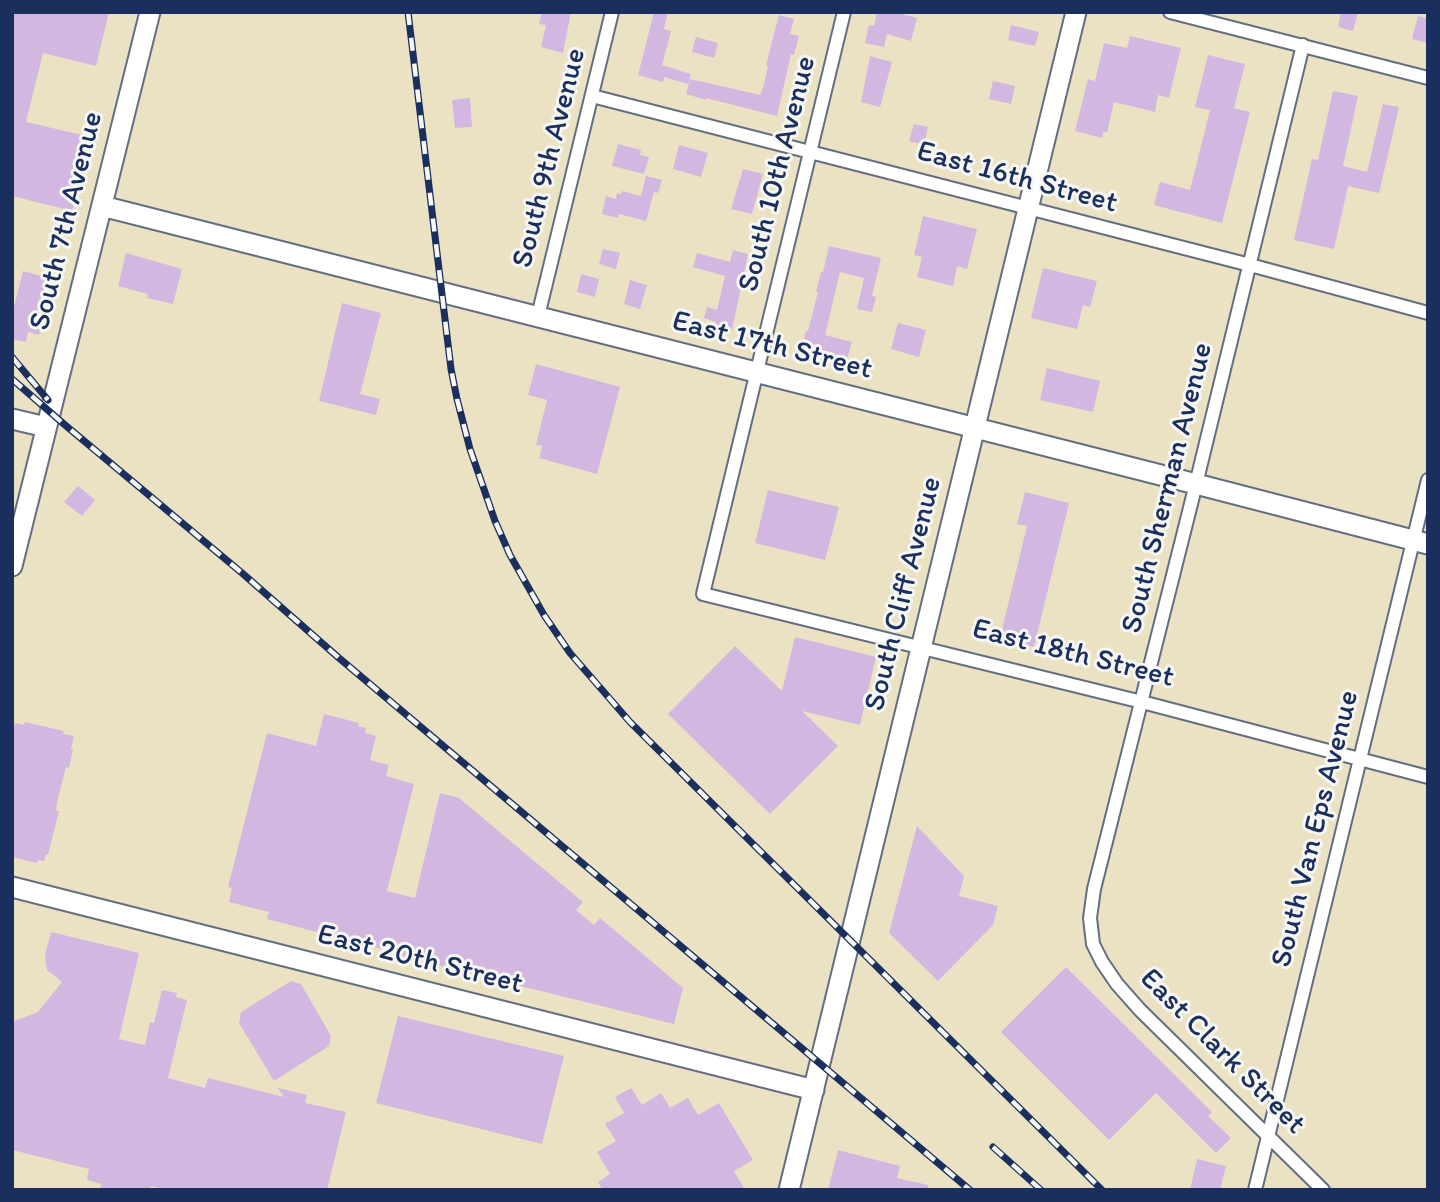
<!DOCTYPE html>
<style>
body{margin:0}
#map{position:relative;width:1440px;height:1202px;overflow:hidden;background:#ebe2c4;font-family:Itim,sans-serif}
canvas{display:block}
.frame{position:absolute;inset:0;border:14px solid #1b2f5e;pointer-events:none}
</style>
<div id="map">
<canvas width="1440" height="1202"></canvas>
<div class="frame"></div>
</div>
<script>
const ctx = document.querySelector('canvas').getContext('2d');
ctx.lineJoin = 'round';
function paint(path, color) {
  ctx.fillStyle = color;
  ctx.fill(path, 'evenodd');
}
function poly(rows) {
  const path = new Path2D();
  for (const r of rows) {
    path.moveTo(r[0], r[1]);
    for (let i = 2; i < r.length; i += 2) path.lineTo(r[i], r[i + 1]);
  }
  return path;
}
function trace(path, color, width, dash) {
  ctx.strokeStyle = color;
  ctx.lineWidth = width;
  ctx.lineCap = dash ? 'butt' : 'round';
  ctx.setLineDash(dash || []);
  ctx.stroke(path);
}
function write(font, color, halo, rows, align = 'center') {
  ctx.font = font + ' Itim,sans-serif';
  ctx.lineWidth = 6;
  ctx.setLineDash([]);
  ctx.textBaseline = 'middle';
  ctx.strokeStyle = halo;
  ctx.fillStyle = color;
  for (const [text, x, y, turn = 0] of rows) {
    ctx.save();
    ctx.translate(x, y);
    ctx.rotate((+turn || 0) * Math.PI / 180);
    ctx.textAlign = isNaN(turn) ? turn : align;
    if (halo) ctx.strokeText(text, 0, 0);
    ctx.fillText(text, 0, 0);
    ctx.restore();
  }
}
paint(poly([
 [12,12,109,12,96,66,43,53,26,122,91,137,72,211,12,196],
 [542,12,571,12,563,53,541,47,546,25,539,24],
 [654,12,668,12,664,29,671,31,662,65,691,74,688,84,664,77,663,82,638,75],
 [877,12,894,12,917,18,911,41,887,34,884,47,865,43,869,25,874,26],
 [1341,12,1358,12,1353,31,1338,27],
 [779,15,794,19,790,34,799,36,794,55,791,54,777,116,706,98,706,100,686,94,690,79,760,95,763,88,768,66,766,65],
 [1418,16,1428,19,1428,43,1412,39],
 [1011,25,1039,32,1035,46,1008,40],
 [1130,36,1181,48,1169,98,1158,95,1155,112,1114,102,1107,132,1103,132,1102,138,1075,131,1088,79,1095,81,1104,43,1127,48],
 [696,37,718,43,714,58,692,52],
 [1208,55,1245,64,1234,108,1250,112,1222,223,1154,205,1160,182,1190,190,1210,110,1195,107],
 [870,56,892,62,880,107,861,102],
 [993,81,1015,86,1011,104,989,99],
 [1333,91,1358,96,1343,166,1367,172,1383,104,1399,107,1379,193,1348,186,1334,249,1294,240,1312,159,1318,160],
 [470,98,472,127,455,128,452,100],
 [914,124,928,127,924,145,909,141],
 [618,144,641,150,640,155,649,157,644,174,612,166],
 [679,145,708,153,701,177,673,169],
 [743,169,763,174,752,214,731,209],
 [646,176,662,180,658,193,654,192,646,221,619,214,618,218,602,214,606,196,616,199,617,193,621,194,622,191,641,196],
 [923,216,977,229,967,269,957,266,953,286,917,277,922,257,914,255],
 [829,246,881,258,872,296,876,297,872,312,857,309,864,278,840,272,825,335,852,342,846,363,801,352,806,331,808,331,818,292,816,291,821,272,823,272],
 [603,249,620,253,616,269,599,264],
 [733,250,748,254,732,330,719,327,716,325,716,322,704,318,707,307,717,310,725,276,693,267,697,253,730,262],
 [126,253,182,269,173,304,147,298,148,294,118,286],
 [1043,268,1097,281,1090,307,1083,305,1077,329,1031,318],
 [23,271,56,280,53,293,50,292,39,335,28,332,26,342,12,339,12,315],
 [581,274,599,279,595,297,577,292],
 [630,280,647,285,640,309,624,304],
 [342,303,381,313,360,394,380,399,376,415,319,401],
 [898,323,926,330,919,357,891,349],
 [536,364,620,387,597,474,539,458,542,446,536,445,547,400,528,395],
 [1047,368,1100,381,1093,412,1040,400],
 [78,486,95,500,82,516,64,502],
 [768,490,839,507,825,560,755,543],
 [1025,492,1069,503,1034,647,1000,638,1027,526,1017,524],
 [795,637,876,657,860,725,802,711,838,746,770,814,668,714,735,646,782,691],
 [324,714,359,723,358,726,366,728,365,733,376,736,370,760,389,765,386,776,414,784,387,891,415,898,440,793,459,798,583,902,576,910,594,925,600,918,683,988,674,1024,400,956,401,954,267,919,269,912,229,902,232,888,228,887,267,733,316,746],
 [25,722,64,731,63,734,74,736,71,749,73,749,69,768,66,767,57,802,56,811,59,811,48,855,46,854,44,861,38,860,37,863,12,857,12,735,15,723,24,725],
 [917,826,964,876,959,896,998,906,993,925,938,981,889,933],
 [51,932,139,953,119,1039,145,1045,150,1022,154,1023,162,990,177,993,176,997,187,1000,168,1078,205,1088,208,1078,284,1097,278,1088,307,1095,305,1103,346,1112,327,1190,166,1190,151,1186,150,1190,100,1190,101,1184,87,1180,89,1169,12,1150,12,1022,38,1012,62,982,47,970,45,955],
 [1066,967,1212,1112,1208,1116,1231,1138,1216,1153,1156,1093,1109,1140,1001,1032],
 [291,981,301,984,331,1036,329,1046,274,1081,239,1023,241,1012],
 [398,1016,564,1056,542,1144,376,1103],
 [631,1088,642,1105,661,1093,670,1108,688,1098,698,1115,719,1103,753,1160,734,1171,745,1190,603,1190,598,1182,610,1174,597,1152,616,1141,605,1124,624,1113,615,1097],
 [838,1150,900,1166,897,1178,928,1185,928,1190,828,1190],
 [1197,1159,1226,1166,1220,1190,1190,1190]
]), '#d2b8e0');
const street = poly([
 [844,12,703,594,1142,702,1428,777],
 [1170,12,1428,78],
 [1303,45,1196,484,1094,889,1090,918,1093,944,1102,962,1117,984,1140,1010,1323,1190],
 [592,96,1250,265,1428,313],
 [538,316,612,12],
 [1255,1190,1428,480]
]);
const secondary = poly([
 [102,206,1196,484,1428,544],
 [12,419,46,427],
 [12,566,150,12],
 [12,887,814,1090],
 [789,1190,1076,12]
]);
trace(street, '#646e82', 16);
trace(secondary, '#646e82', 23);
trace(street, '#fff', 12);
trace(secondary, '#fff', 19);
const rail = poly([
 [408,12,451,369,457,399,470,449,495,521,510,555,544,615,570,653,630,722,1102,1190],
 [12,357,48,400],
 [12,379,65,425,242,573,339,658,970,1190],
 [993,1147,1041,1190]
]);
trace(rail, '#1b2f5e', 7);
trace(rail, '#f6f6f2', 4.5, [13]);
write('30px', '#1b2f5e', '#f6f6f2', [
 ["South 9th Avenue",550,158,-76],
 ["South 10th Avenue",778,174,-76],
 ["East 16th Street",1017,178,15],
 ["South 7th Avenue",67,221,-76],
 ["East 17th Street",772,346,14],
 ["South Sherman Avenue",1168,488,-76],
 ["South Cliff Avenue",904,594,-76],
 ["East 18th Street",1073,654,14],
 ["South Van Eps Avenue",1316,829,-76],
 ["East 20th Street",420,960,14],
 ["East Clark Street",1222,1052,45]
]);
</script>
